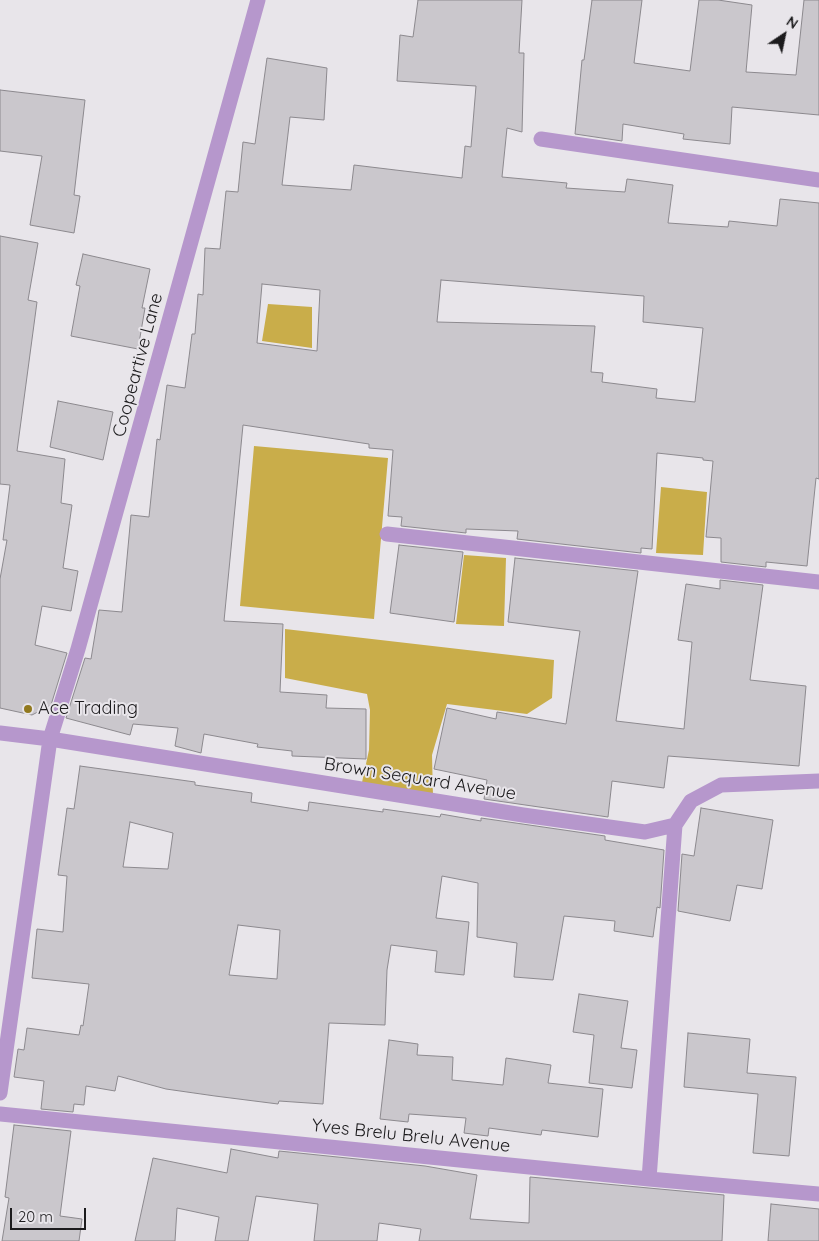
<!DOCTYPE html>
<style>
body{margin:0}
#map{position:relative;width:819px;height:1241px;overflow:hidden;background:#e8e5ea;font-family:Quicksand,sans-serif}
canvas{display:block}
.north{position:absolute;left:759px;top:10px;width:50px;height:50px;-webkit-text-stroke:4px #e8e5ea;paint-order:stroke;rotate:34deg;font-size:14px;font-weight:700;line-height:20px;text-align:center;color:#1c1b1d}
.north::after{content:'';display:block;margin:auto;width:18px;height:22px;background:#1c1b1d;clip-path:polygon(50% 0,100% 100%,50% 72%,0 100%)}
.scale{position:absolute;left:10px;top:1208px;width:76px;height:22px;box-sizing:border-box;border:2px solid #1c1b1d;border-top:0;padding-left:6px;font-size:15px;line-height:18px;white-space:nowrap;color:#1c1b1d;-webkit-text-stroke:4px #e8e5ea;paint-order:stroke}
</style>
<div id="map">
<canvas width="819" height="1241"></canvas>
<div class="north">N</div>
<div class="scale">20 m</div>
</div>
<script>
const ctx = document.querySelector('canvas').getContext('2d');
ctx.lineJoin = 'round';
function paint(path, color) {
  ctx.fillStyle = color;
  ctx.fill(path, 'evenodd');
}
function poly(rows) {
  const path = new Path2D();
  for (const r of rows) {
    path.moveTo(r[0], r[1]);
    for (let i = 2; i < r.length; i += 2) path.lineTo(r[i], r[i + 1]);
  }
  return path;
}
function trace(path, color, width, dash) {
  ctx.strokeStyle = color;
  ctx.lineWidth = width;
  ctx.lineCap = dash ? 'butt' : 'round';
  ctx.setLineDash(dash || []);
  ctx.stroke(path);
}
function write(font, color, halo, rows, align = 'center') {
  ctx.font = font + ' Quicksand,sans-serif';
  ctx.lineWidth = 4;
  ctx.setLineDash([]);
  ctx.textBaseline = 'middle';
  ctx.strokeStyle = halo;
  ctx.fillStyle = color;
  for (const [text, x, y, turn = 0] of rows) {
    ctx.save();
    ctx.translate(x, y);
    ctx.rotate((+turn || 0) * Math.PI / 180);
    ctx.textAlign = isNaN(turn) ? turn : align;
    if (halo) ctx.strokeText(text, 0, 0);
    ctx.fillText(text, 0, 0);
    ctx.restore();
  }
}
paint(poly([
 [268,304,312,307,312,348,262,341],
 [254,446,388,458,374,619,240,606],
 [661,487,707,492,703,555,656,553],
 [464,555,506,558,504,626,456,624],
 [285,629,554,660,552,698,527,714,447,704,432,755,433,796,361,787,369,750,370,710,367,694,285,678]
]), '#c9ad4a');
const building = poly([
 [418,0,522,0,519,53,524,53,522,132,507,128,502,177,567,183,566,188,625,192,627,179,673,185,668,223,728,227,729,221,777,226,780,199,819,203,819,479,816,478,807,566,766,562,766,567,721,562,721,538,706,537,713,461,703,460,703,458,657,453,652,549,641,548,641,553,517,539,518,531,466,529,466,533,401,526,402,517,388,516,393,450,369,448,369,444,243,425,224,621,283,624,280,692,327,695,326,708,366,709,366,759,292,756,292,751,257,747,258,744,204,734,201,753,175,746,178,728,133,724,130,735,66,718,85,658,91,659,99,610,122,612,131,515,149,517,157,439,160,440,167,385,185,388,192,334,195,334,198,294,203,295,205,248,220,249,226,191,238,192,243,142,255,144,267,58,327,68,324,120,290,117,282,185,351,190,354,165,462,178,465,146,471,147,476,86,397,81,400,35,413,37,418,0],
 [441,280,644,296,643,322,703,328,695,402,656,398,657,389,602,382,603,373,591,372,595,326,437,322,441,280],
 [262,284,320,290,317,351,257,343,262,284],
 [592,0,642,0,634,63,690,71,699,0,718,0,752,5,746,72,796,75,804,0,819,0,819,115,732,107,730,144,683,139,684,134,623,124,622,141,575,134,582,60,584,60,592,0],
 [0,90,85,100,74,195,80,196,74,233,30,225,42,156,0,151,0,90],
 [0,236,38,243,28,300,37,302,17,451,65,459,61,503,72,505,63,568,78,571,71,611,42,606,35,645,67,653,51,705,32,715,0,708,0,579,7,540,3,540,10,485,0,484,0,236],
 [83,254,150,269,142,308,145,308,138,349,71,336,80,286,76,285,83,254],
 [58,401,113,412,103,460,50,447,58,401],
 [399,545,463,552,454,622,390,613,399,545],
 [515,558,638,571,616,721,684,729,692,642,678,640,686,584,720,589,720,580,763,585,750,680,806,686,799,766,668,756,664,788,612,781,608,817,484,799,487,780,434,769,447,708,496,719,497,712,566,724,580,631,508,622,515,558],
 [80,766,195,782,195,785,252,793,251,802,308,811,309,802,383,812,383,809,440,817,441,814,481,821,481,818,605,836,605,840,664,850,660,908,657,907,653,937,614,931,615,921,564,916,553,980,514,977,517,943,477,937,478,883,442,876,436,918,469,922,464,975,435,972,437,951,391,945,387,970,385,1025,329,1023,323,1104,279,1101,278,1104,215,1096,166,1089,118,1076,115,1091,86,1086,84,1105,74,1104,73,1112,41,1109,44,1081,14,1077,18,1049,24,1050,27,1028,79,1035,81,1025,83,1026,89,984,32,978,37,929,63,932,67,876,58,875,67,808,74,809,80,766],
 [130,822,173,833,168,869,123,867,130,822],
 [238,925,280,930,277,979,229,975,238,925],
 [701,808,773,820,762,889,737,885,730,921,678,911,682,854,694,856,701,808],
 [579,994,628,1001,621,1048,637,1050,632,1088,589,1083,594,1035,573,1032,579,994],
 [688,1033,750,1039,747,1073,796,1077,789,1156,753,1153,758,1094,684,1087,688,1033],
 [389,1040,418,1044,417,1055,453,1057,452,1080,503,1085,506,1058,551,1065,548,1083,603,1089,598,1137,542,1130,541,1135,489,1128,488,1136,464,1133,466,1118,409,1114,408,1122,380,1119,389,1040],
 [14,1125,71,1131,60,1216,82,1219,79,1241,2,1241,9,1198,5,1197,14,1125],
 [231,1149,278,1158,279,1151,425,1166,477,1175,470,1219,529,1223,530,1177,724,1195,722,1241,419,1241,421,1229,379,1223,377,1241,314,1241,318,1204,256,1196,248,1241,215,1241,219,1217,177,1208,175,1241,135,1241,153,1158,227,1173,231,1149],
 [771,1204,819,1209,819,1241,768,1241,771,1204]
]);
paint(building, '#cac7cc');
trace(building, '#8c898e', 1);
trace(poly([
 [541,139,819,180],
 [387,534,819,582],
 [0,733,50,739,523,815,645,832,675,825,691,801,721,785,819,781],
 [0,1093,50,739,78,649,258,0],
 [0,1114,649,1179,819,1194],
 [649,1179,675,825]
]), '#b697cc', 15);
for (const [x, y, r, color] of [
 [28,709,5,"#91791f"]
]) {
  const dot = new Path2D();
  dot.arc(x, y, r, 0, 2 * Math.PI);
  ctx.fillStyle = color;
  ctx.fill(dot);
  trace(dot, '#e8e5ea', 2);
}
write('18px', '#1c1b1d', '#e8e5ea', [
 ["Coopeartive Lane",138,365,-75],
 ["Brown Sequard Avenue",420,779,9],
 ["Yves Brelu Brelu Avenue",411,1136,6]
]);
write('18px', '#1c1b1d', '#e8e5ea', [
 ["Ace Trading",38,709]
], 'left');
</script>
